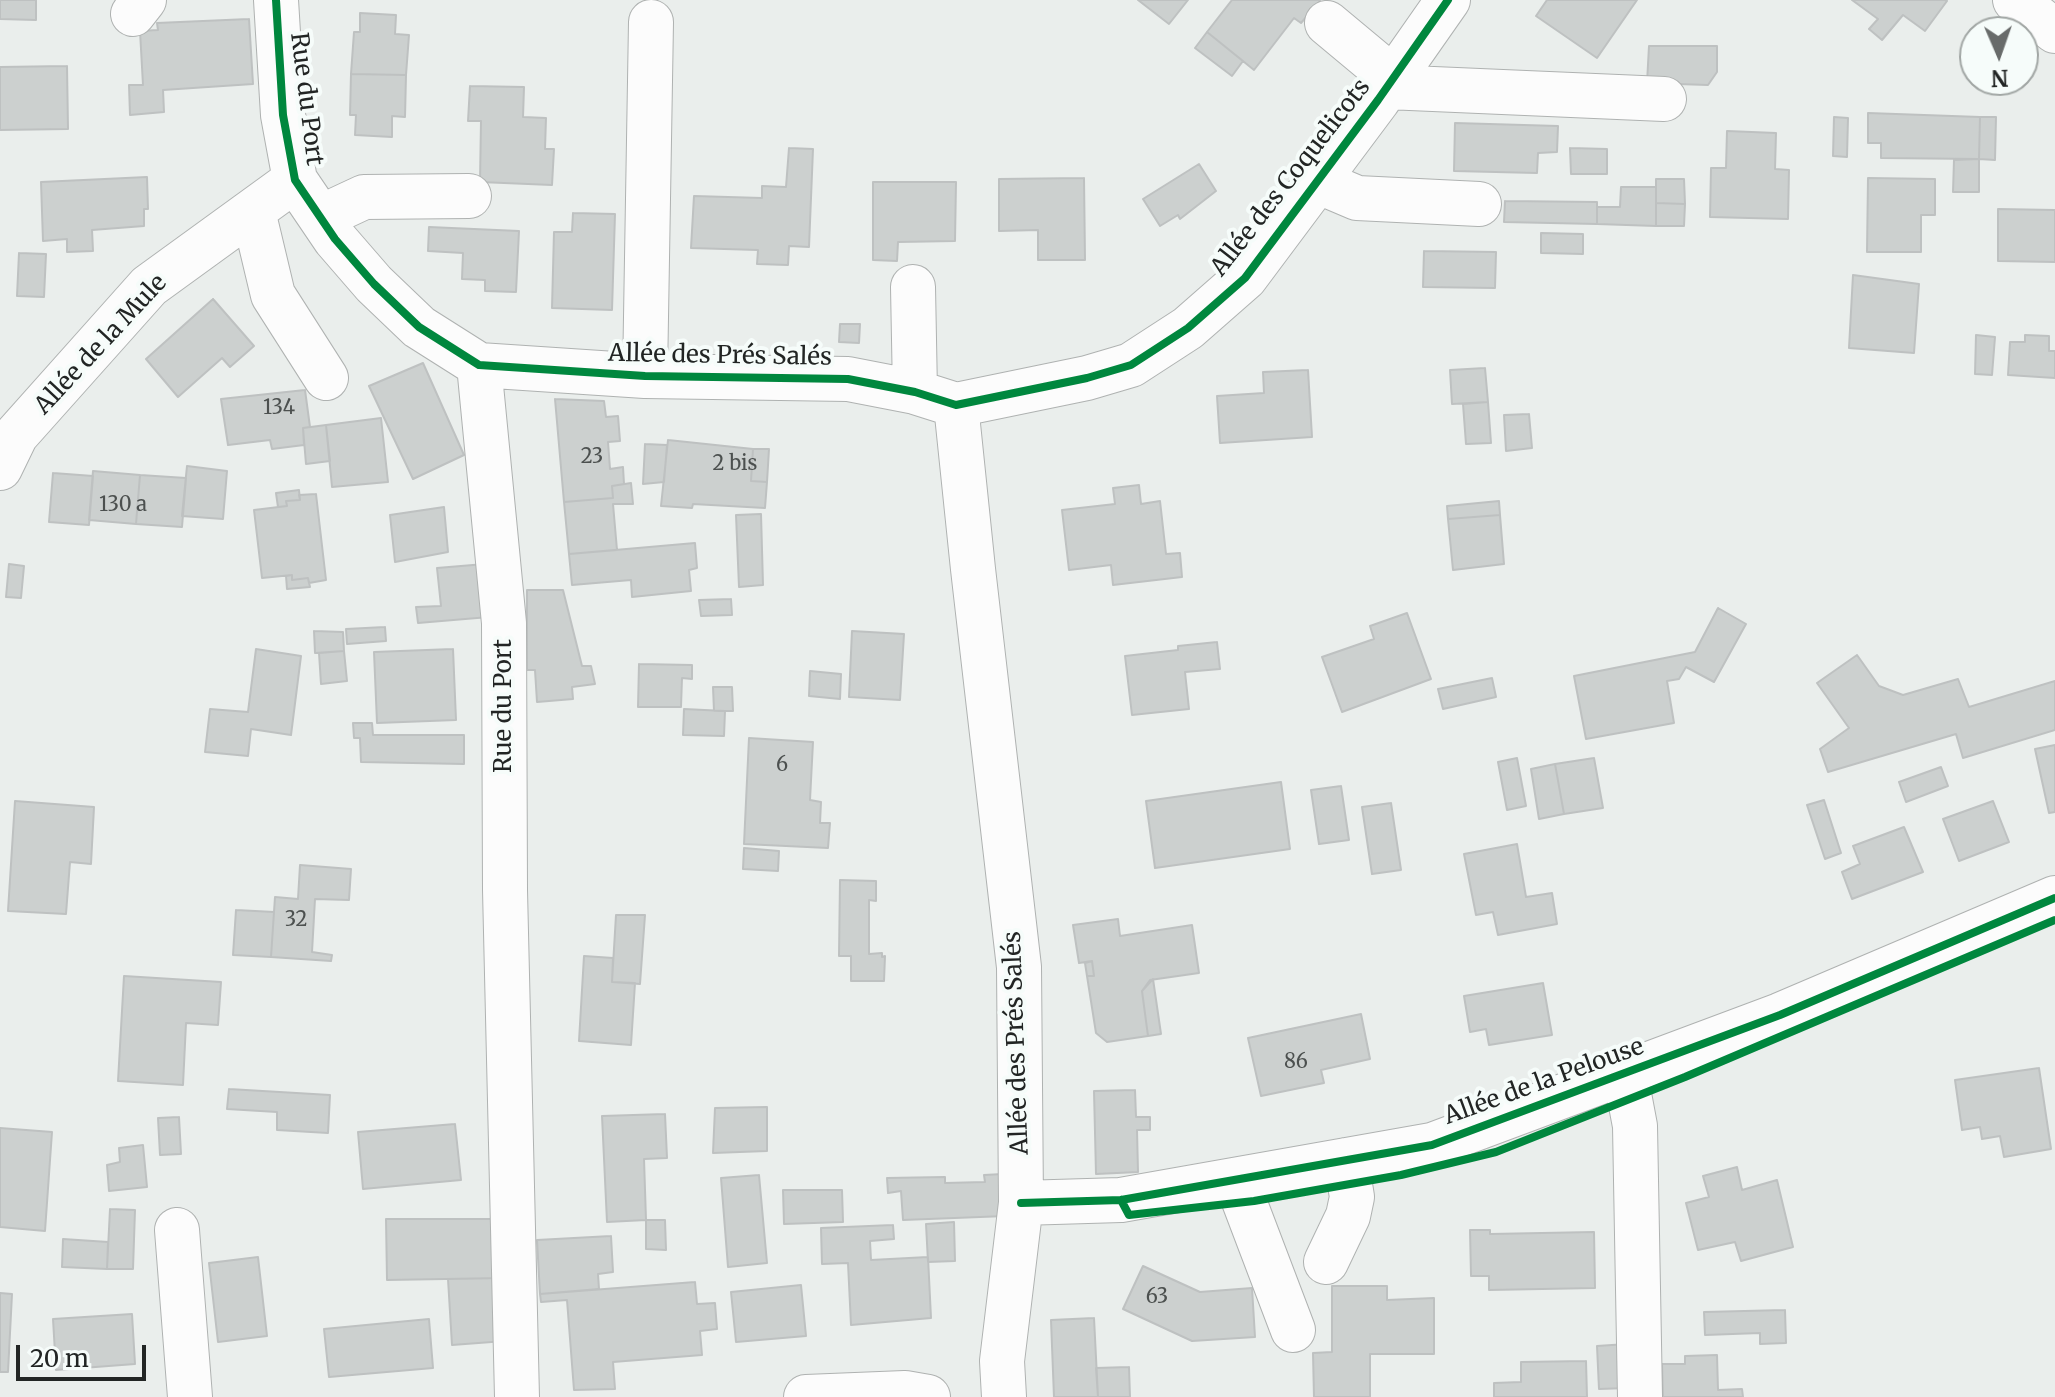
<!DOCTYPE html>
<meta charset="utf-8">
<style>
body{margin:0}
#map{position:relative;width:2055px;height:1397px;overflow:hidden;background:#eaeeec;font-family:Merriweather,serif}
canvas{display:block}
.north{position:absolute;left:1959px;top:16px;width:80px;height:80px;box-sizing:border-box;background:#f6fcfa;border:2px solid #a1a6a4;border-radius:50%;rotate:178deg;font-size:22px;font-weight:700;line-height:32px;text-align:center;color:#222524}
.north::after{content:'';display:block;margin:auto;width:28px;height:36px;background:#686b6a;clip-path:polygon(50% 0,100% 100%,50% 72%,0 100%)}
.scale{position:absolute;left:16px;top:1345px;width:130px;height:36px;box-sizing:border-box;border:4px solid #222524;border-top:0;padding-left:10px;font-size:24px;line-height:28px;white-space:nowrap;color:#222524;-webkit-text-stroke:6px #f6fcfa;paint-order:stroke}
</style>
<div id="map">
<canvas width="2055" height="1397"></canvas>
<div class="north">N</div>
<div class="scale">20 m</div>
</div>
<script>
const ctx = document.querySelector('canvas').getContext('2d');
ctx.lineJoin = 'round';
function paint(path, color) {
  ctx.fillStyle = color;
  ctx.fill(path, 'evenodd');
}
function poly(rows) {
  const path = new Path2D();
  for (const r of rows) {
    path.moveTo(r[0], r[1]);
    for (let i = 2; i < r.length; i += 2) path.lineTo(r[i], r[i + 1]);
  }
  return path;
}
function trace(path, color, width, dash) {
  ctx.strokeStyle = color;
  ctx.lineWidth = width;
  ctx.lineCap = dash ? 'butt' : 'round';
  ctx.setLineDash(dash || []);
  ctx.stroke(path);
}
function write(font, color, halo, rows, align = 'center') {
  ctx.font = font + ' Merriweather,serif';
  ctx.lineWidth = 8;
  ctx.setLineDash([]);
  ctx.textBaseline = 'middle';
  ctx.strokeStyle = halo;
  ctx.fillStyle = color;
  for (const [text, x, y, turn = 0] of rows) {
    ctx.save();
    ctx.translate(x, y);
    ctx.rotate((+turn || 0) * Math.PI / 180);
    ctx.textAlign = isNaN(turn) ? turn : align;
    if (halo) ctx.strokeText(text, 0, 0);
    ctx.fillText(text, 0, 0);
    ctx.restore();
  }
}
const building = poly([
 [0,0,36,0,36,20,0,19,0,0],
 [1138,0,1188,0,1169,24,1138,0],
 [1232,0,1319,0,1320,1,1301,23,1294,18,1254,70,1207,32,1232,0],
 [1547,0,1637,0,1597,58,1536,16,1547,0],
 [1852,0,1945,0,1947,1,1925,31,1903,15,1882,40,1869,29,1878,19,1852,0],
 [360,13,396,15,395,34,409,35,406,75,351,74,354,32,360,32,360,13],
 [249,19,253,84,163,90,164,112,130,115,129,85,143,85,140,31,158,30,157,23,249,19],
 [1207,32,1243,61,1232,76,1195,48,1207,32],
 [1649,46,1717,46,1717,72,1708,85,1647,83,1649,46],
 [67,66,68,129,0,130,0,67,67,66],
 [351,74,406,75,405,117,392,116,392,137,355,135,356,115,350,115,351,74],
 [470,86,524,87,523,117,546,118,545,149,554,149,552,185,480,182,481,121,468,121,470,86],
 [1868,113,1980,117,1979,159,1881,158,1881,143,1868,143,1868,113],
 [1834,117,1848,118,1847,157,1833,156,1834,117],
 [1980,117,1996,117,1995,160,1979,159,1980,117],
 [1455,123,1558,126,1557,152,1538,153,1537,173,1454,171,1455,123],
 [1727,131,1776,133,1775,169,1789,170,1788,219,1710,217,1711,168,1726,168,1727,131],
 [789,148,813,149,809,247,789,246,788,265,757,264,758,250,691,248,694,196,762,198,762,186,786,187,789,148],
 [1570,148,1607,149,1607,174,1571,174,1570,148],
 [1979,159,1979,192,1953,192,1954,160,1979,159],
 [1199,164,1216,191,1180,219,1178,215,1160,226,1143,199,1199,164],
 [147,177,148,209,144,209,144,226,92,230,93,251,67,252,67,239,43,241,41,182,147,177],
 [1084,178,1085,260,1038,260,1038,230,999,231,999,179,1084,178],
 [1868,178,1935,179,1935,215,1921,215,1921,252,1867,252,1868,178],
 [1656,179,1684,179,1685,204,1656,203,1656,179],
 [873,182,956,182,955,241,898,242,897,261,873,260,873,182],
 [1621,187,1656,187,1656,226,1597,224,1597,207,1620,207,1621,187],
 [1505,201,1597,202,1597,224,1504,222,1505,201],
 [1656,203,1685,204,1684,226,1656,226,1656,203],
 [1998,209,2055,210,2055,262,1998,261,1998,209],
 [573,213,615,214,612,310,552,308,554,232,572,232,573,213],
 [429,227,519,231,516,292,485,291,485,280,462,279,463,253,428,251,429,227],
 [1541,233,1583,234,1583,254,1541,253,1541,233],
 [1424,251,1496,252,1495,288,1423,287,1424,251],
 [19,253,46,254,44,297,17,296,19,253],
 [1853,275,1919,284,1914,353,1849,348,1853,275],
 [213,299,254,346,230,367,222,358,178,397,146,359,213,299],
 [840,324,860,324,859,343,839,342,840,324],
 [1976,335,1995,337,1992,375,1975,374,1976,335],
 [2025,335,2049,336,2049,351,2055,351,2055,378,2008,375,2010,342,2025,342,2025,335],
 [423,363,464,455,413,479,369,386,423,363],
 [1485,368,1488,402,1452,404,1450,370,1485,368],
 [1308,370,1312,437,1220,443,1217,396,1264,393,1263,372,1308,370],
 [305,390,310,427,303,428,304,445,272,449,270,440,228,445,221,399,305,390],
 [555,399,604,401,606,417,618,416,620,441,608,442,610,469,623,467,624,484,612,486,613,498,564,502,555,399],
 [1488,402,1491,443,1466,444,1463,404,1488,402],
 [1529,414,1532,448,1506,451,1504,415,1529,414],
 [381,418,388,482,332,487,326,425,381,418],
 [326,425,330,461,306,464,303,428,326,425],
 [668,440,753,449,751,481,767,482,765,508,693,504,692,508,661,506,668,440],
 [645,444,667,445,664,482,643,484,645,444],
 [753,449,769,449,767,482,751,481,753,449],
 [187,466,227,471,223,519,182,516,187,466],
 [93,471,140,475,136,524,89,520,93,471],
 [53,473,93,476,89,525,49,522,53,473],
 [140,475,186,478,182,527,136,524,140,475],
 [631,483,633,504,613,504,617,550,569,554,564,502,613,498,612,486,631,483],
 [1139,485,1141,504,1160,501,1166,554,1180,553,1182,577,1113,585,1111,565,1069,570,1062,510,1115,504,1113,488,1139,485],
 [299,490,300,500,286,501,287,506,278,507,276,493,299,490],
 [316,494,326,580,309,583,308,578,292,580,292,575,262,578,254,510,287,506,286,501,300,500,299,495,316,494],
 [1499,501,1500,515,1448,519,1447,506,1499,501],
 [444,507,448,552,395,562,390,515,444,507],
 [761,514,763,585,739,587,736,515,761,514],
 [1500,515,1504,564,1453,570,1448,519,1500,515],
 [695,543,697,568,689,570,691,591,632,597,631,580,572,585,569,554,695,543],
 [9,564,24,566,21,598,6,597,9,564],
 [485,564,489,617,418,623,416,607,441,606,437,568,485,564],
 [292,575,292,580,308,578,310,587,287,589,286,576,292,575],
 [527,590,563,590,582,666,591,666,595,684,572,687,573,699,537,702,535,670,527,670,527,590],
 [731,599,732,615,701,616,699,600,731,599],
 [1718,608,1746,624,1714,682,1686,667,1679,679,1667,681,1674,723,1586,739,1574,676,1695,652,1718,608],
 [1407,613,1431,679,1342,712,1322,657,1374,639,1370,626,1407,613],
 [385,627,386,641,347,644,346,629,385,627],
 [314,631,343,632,344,651,315,653,314,631],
 [852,631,904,634,900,700,849,697,852,631],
 [1217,642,1220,669,1185,672,1189,709,1132,715,1125,656,1178,650,1178,646,1217,642],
 [256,649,301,656,291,735,251,729,248,756,205,752,210,709,248,712,256,649],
 [453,649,456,720,377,723,374,652,453,649],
 [344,651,347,681,321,684,319,653,344,651],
 [1857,655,1879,686,1903,695,1958,679,1969,707,2055,681,2055,730,1963,758,1956,734,1828,772,1820,749,1849,728,1817,683,1857,655],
 [639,664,692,665,692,679,682,678,681,707,638,707,639,664],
 [810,671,841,674,840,699,809,696,810,671],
 [1492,678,1496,697,1443,709,1438,689,1492,678],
 [713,687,732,687,733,711,714,711,713,687],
 [684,709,725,711,724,736,683,735,684,709],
 [353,723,372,723,373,735,464,735,464,764,361,762,360,738,354,738,353,723],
 [749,738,813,742,810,800,821,802,820,823,830,823,828,848,744,844,749,738],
 [2055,745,2055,812,2049,813,2035,749,2055,745],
 [1517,758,1526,806,1507,810,1498,762,1517,758],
 [1594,758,1603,808,1564,814,1555,764,1594,758],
 [1555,764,1564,814,1539,819,1531,769,1555,764],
 [1941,767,1948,786,1906,802,1899,782,1941,767],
 [1281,782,1290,849,1155,868,1146,801,1281,782],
 [1341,786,1349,840,1319,844,1311,790,1341,786],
 [1824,800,1841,853,1825,859,1807,805,1824,800],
 [15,801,94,807,91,864,70,862,66,914,8,911,15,801],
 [1993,801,2009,842,1959,861,1943,819,1993,801],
 [1391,803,1401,870,1372,874,1362,807,1391,803],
 [1904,827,1923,872,1852,899,1842,872,1860,864,1853,846,1904,827],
 [1517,844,1526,897,1552,893,1557,924,1498,935,1493,912,1476,915,1464,854,1517,844],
 [744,848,779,851,778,871,743,869,744,848],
 [300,865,351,869,349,900,315,899,312,952,332,955,331,961,271,957,275,897,298,899,300,865],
 [840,880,876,881,876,901,869,900,869,954,882,953,882,957,885,956,884,981,851,981,851,956,839,956,840,880],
 [236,910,274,912,271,957,233,955,236,910],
 [616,915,645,915,640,984,612,982,616,915],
 [1118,919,1120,936,1192,925,1199,973,1150,980,1142,991,1148,1036,1107,1042,1096,1033,1087,976,1094,976,1092,961,1079,963,1073,925,1118,919],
 [584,956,613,958,612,982,635,983,631,1045,579,1041,584,956],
 [1092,961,1094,976,1087,976,1085,963,1092,961],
 [124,976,221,982,218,1025,186,1023,183,1085,118,1081,124,976],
 [1153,979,1161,1034,1148,1036,1142,991,1153,979],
 [1543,983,1552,1035,1489,1045,1486,1029,1470,1032,1464,996,1543,983],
 [1361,1014,1370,1059,1321,1070,1324,1083,1261,1096,1248,1038,1361,1014],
 [2039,1068,2051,1149,2004,1157,2000,1136,1982,1139,1980,1127,1962,1130,1955,1080,2039,1068],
 [229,1089,330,1095,328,1133,277,1130,277,1112,227,1109,229,1089],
 [1135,1090,1136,1117,1150,1117,1150,1130,1137,1130,1138,1172,1096,1174,1094,1091,1135,1090],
 [767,1107,767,1151,713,1153,715,1108,767,1107],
 [665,1114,667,1158,644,1159,646,1220,607,1222,602,1116,665,1114],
 [179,1117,181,1154,160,1155,158,1118,179,1117],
 [455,1124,461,1180,363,1189,358,1132,455,1124],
 [0,1128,52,1132,45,1231,0,1227,0,1128],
 [143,1145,147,1187,109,1191,107,1165,120,1162,119,1148,143,1145],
 [1737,1167,1742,1190,1777,1180,1793,1247,1741,1261,1735,1242,1698,1250,1686,1203,1709,1197,1703,1176,1737,1167],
 [1003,1174,1006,1216,903,1220,901,1191,888,1193,887,1178,945,1177,945,1183,985,1182,984,1175,1003,1174],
 [759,1175,767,1263,728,1267,721,1178,759,1175],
 [783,1190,842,1190,843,1222,784,1224,783,1190],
 [110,1209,135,1210,133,1269,107,1269,110,1209],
 [386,1219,502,1219,503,1278,387,1280,386,1219],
 [646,1220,665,1220,666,1250,646,1249,646,1220],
 [954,1222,955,1261,928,1262,926,1224,954,1222],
 [893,1225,894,1239,870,1241,871,1260,928,1257,931,1318,851,1325,848,1263,822,1264,821,1228,893,1225],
 [1470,1230,1490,1230,1490,1234,1594,1232,1595,1288,1489,1290,1489,1276,1471,1276,1470,1230],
 [611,1236,613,1272,598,1274,599,1289,540,1294,537,1240,611,1236],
 [63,1239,108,1242,107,1269,62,1267,63,1239],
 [258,1257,267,1336,218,1342,209,1263,258,1257],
 [1143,1266,1200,1292,1252,1288,1255,1337,1192,1341,1123,1309,1143,1266],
 [503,1278,505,1341,452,1345,448,1279,503,1278],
 [695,1282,697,1304,715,1303,717,1329,700,1331,702,1355,613,1362,615,1389,574,1390,567,1300,541,1302,540,1294,695,1282],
 [801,1285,806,1336,736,1342,731,1292,801,1285],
 [1332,1286,1387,1286,1387,1300,1434,1298,1434,1354,1370,1354,1370,1397,1314,1397,1313,1353,1332,1352,1332,1286],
 [0,1293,12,1294,8,1372,0,1372,0,1293],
 [1785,1310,1786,1343,1760,1344,1760,1333,1705,1335,1704,1312,1785,1310],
 [132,1314,135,1364,56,1370,53,1319,132,1314],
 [1094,1318,1098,1397,1054,1397,1051,1320,1094,1318],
 [429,1319,433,1368,329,1377,324,1329,429,1319],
 [1627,1344,1628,1388,1599,1389,1597,1346,1627,1344],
 [1717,1355,1718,1390,1742,1389,1743,1397,1663,1397,1662,1364,1685,1364,1685,1356,1717,1355],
 [1586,1361,1587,1397,1494,1397,1494,1383,1521,1382,1521,1362,1586,1361],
 [1129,1367,1130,1397,1098,1397,1096,1368,1129,1367]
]);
paint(building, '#ccd0cf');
trace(building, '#bec1c1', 2);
const minor = poly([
 [276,0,283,115,295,180,335,239,374,284,419,327,479,365,645,376,848,379,915,392,956,405,1087,378,1131,365,1188,328,1245,278,1378,100,1448,0],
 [2015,0,2055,31],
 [133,14,144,0],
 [1327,23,1393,78],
 [1387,87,1664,99],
 [1317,181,1357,198,1479,204],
 [253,211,273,295,326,378],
 [321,217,364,197,469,196],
 [913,287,915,392],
 [479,365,504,623,505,890,517,1397],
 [645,376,651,22],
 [956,405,973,569,1019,967,1021,1203,1002,1361,1004,1397],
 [0,468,16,435,149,286,295,180],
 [1625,1073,1635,1126,1640,1397],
 [1236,1180,1293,1330],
 [1021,1203,1121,1200,1432,1145,1780,1015,2055,898],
 [177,1230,190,1397],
 [1326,1262,1348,1216,1352,1197,1346,1160],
 [806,1397,905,1393,928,1397]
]);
trace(minor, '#afb2b1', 46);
trace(minor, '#fcfcfc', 44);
trace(poly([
 [276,0,283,115,295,180,335,239,374,284,419,327,479,365,645,376,848,379,915,392,956,405,1087,378,1131,365,1188,328,1245,278,1378,100,1448,0],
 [1121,1200,1129,1215,1254,1201,1401,1175,1496,1152,1685,1077,2055,920],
 [1021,1203,1121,1200,1432,1145,1780,1015,2055,898]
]), '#00873e', 8);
write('20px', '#4c504f', null, [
 ["134",279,408],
 ["23",592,457],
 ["2 bis",735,464],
 ["130 a",123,505],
 ["6",782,765],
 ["32",296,920],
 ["86",1296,1062],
 ["63",1157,1297]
]);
write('24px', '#222524', '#f6fcfa', [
 ["Rue du Port",306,99,83],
 ["Allée des Coquelicots",1291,178,-52],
 ["Allée de la Mule",101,345,-47],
 ["Allée des Prés Salés",720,356,1],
 ["Rue du Port",504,706,-90],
 ["Allée des Prés Salés",1017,1043,-92],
 ["Allée de la Pelouse",1544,1082,-20]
]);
</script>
